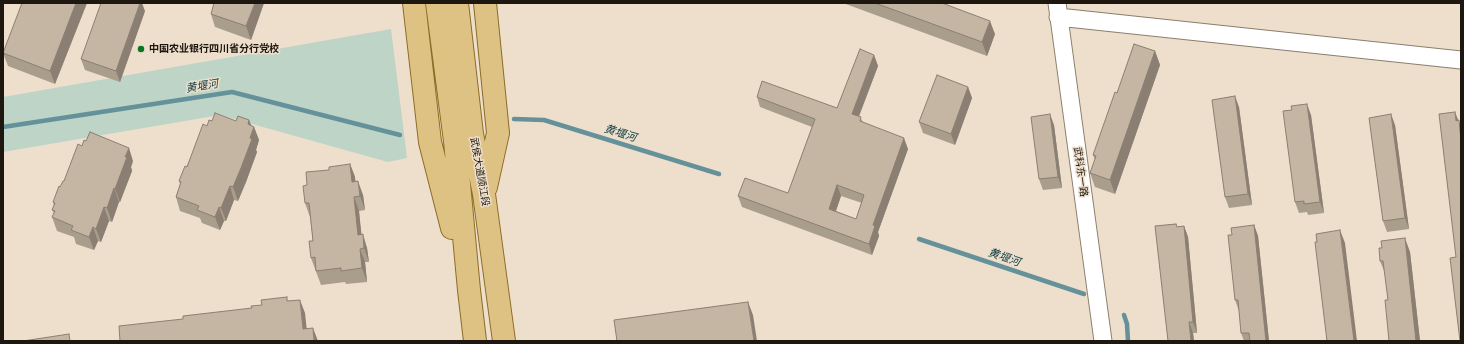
<!DOCTYPE html>
<meta charset="utf-8">
<style>
body{margin:0}
#map{position:relative;width:1464px;height:344px;overflow:hidden;background:#eedfcc;font-family:Poppins,sans-serif}
canvas{display:block}
.frame{position:absolute;inset:0;border:4px solid #1d1710;pointer-events:none}
</style>
<div id="map">
<canvas width="1464" height="344"></canvas>
<div class="frame"></div>
</div>
<script>
const ctx = document.querySelector('canvas').getContext('2d');
ctx.lineJoin = 'round';
function paint(path, color) {
  ctx.fillStyle = color;
  ctx.fill(path, 'evenodd');
}
function poly(rows) {
  const path = new Path2D();
  for (const r of rows) {
    path.moveTo(r[0], r[1]);
    for (let i = 2; i < r.length; i += 2) path.lineTo(r[i], r[i + 1]);
  }
  return path;
}
function trace(path, color, width, dash) {
  ctx.strokeStyle = color;
  ctx.lineWidth = width;
  ctx.lineCap = dash ? 'butt' : 'round';
  ctx.setLineDash(dash || []);
  ctx.stroke(path);
}
function write(font, color, halo, rows, align = 'center') {
  ctx.font = font + ' Poppins,"Noto Sans SC",sans-serif';
  ctx.lineWidth = 3;
  ctx.setLineDash([]);
  ctx.textBaseline = 'middle';
  ctx.strokeStyle = halo;
  ctx.fillStyle = color;
  for (const [text, x, y, turn = 0] of rows) {
    ctx.save();
    ctx.translate(x, y);
    ctx.rotate((+turn || 0) * Math.PI / 180);
    ctx.textAlign = isNaN(turn) ? turn : align;
    if (halo) ctx.strokeText(text, 0, 0);
    ctx.fillText(text, 0, 0);
    ctx.restore();
  }
}
paint(poly([
 [391,29,407,158,388,162,220,115,3,152,3,97]
]), '#bdd4c6');
trace(poly([
 [514,119,544,120,719,174],
 [3,127,232,92,400,135],
 [919,239,1084,294],
 [1124,315,1127,324,1128,341]
]), '#65919a', 4.5);
const minor = poly([
 [1057,3,1103,341],
 [1058,17,1461,60]
]);
const primary = poly([
 [414,3,430,142,452,228],
 [437,3,455,141,469,290,475,341],
 [457,3,472,134,484,194,504,341],
 [485,3,498,133,486,187]
]);
trace(minor, '#8c7e6d', 19);
trace(primary, '#8c6c26', 24);
trace(minor, '#fff', 17);
trace(primary, '#dec284', 22);
paint(poly([
 [87,3,55,84,8,66,3,53],
 [264,3,251,40,215,27,211,14],
 [843,3,942,3,995,34,987,56],
 [145,11,120,82,85,70,81,59],
 [1155,51,1160,65,1115,194,1095,187,1090,173,1095,160,1093,155,1117,93],
 [874,55,878,66,859,116,863,122,908,149,878,232,879,236,872,255,742,207,738,196,788,193,812,127,760,107,757,97,837,108],
 [841,196,862,203,856,219,836,211],
 [968,87,972,98,955,145,923,133,919,122],
 [1239,107,1252,205,1229,208,1225,197],
 [1311,115,1324,213,1308,215,1307,212,1299,213,1295,202],
 [249,120,251,125,254,127,259,140,256,150,257,152,246,182,238,201,234,200,226,221,224,221,220,230,202,223,200,218,180,211,176,197,180,184,179,181,207,126,212,121,236,121],
 [1054,125,1062,188,1043,190,1039,179],
 [1395,125,1409,229,1387,232,1383,221],
 [86,141,133,161,131,167,132,171,120,202,119,202,112,222,109,221,101,242,98,241,94,250,76,244,74,237,57,231,52,217,54,213,52,210,54,206,53,202,82,146],
 [350,164,355,177,355,182,363,195,365,210,359,211,361,235,367,248,369,262,365,262,367,282,346,284,345,282,321,285,311,258,313,241,310,217,305,203,307,185],
 [1176,224,1177,227,1184,226,1188,237,1197,333,1193,333,1194,341,1155,226],
 [1254,225,1258,236,1269,341,1244,341,1241,333,1239,311,1235,300,1232,235],
 [1410,252,1420,341,1389,341,1388,300,1385,273,1380,261]
]), '#a99d8c');
paint(poly([
 [76,3,87,3,55,84,50,71],
 [140,3,142,3,145,11,120,82,116,71],
 [255,3,264,3,251,40,246,26],
 [990,21,995,34,987,56,982,42],
 [1155,51,1160,65,1115,194,1110,180],
 [874,55,878,66,856,124,852,114],
 [968,87,972,98,955,145,951,134],
 [1235,96,1239,107,1252,205,1248,194],
 [1307,104,1311,115,1324,213,1320,202],
 [1455,112,1461,127,1461,141,1456,121],
 [1050,114,1054,125,1062,188,1058,177],
 [1391,114,1395,125,1409,229,1405,218],
 [249,120,253,130,254,127,259,140,256,150,257,152,246,182,238,201,233,187,248,124],
 [904,138,908,149,878,232,879,236,872,255,869,244,873,225],
 [129,148,133,161,131,167,132,171,120,202,115,189,125,157],
 [350,164,355,177,357,196,352,182],
 [358,181,363,195,365,210,360,196],
 [837,185,841,196,833,219,829,209],
 [230,186,234,200,226,221,221,208],
 [114,188,119,202,112,222,107,208],
 [354,197,359,211,363,249,358,235],
 [104,207,109,221,101,242,96,229],
 [219,207,224,221,220,230,215,217],
 [1254,225,1258,236,1269,341,1266,341],
 [1184,226,1188,237,1197,333,1193,322],
 [93,227,98,241,94,250,89,237],
 [1340,230,1345,243,1357,341,1354,341],
 [363,234,367,248,369,262,364,248],
 [1405,238,1410,252,1420,341,1416,341],
 [360,249,365,262,367,282,362,268],
 [300,300,305,313,308,341,303,329],
 [748,302,753,315,757,341,754,341],
 [1189,322,1193,333,1194,341,1191,341],
 [313,328,318,341,314,341]
]), '#8a7f72');
const building = poly([
 [22,3,76,3,50,71,3,53,22,3],
 [101,3,140,3,116,71,81,59,101,3],
 [214,3,255,3,246,26,211,14,214,3],
 [875,3,942,3,990,21,982,42,875,3],
 [1134,44,1155,51,1110,180,1090,173,1096,156,1093,155,1115,92,1117,93,1134,44],
 [860,49,874,55,852,114,861,117,860,121,904,138,873,225,875,226,869,244,738,196,745,178,788,193,815,119,757,97,762,81,837,108,860,49],
 [837,185,864,195,856,219,829,209,837,185],
 [937,75,968,87,951,134,919,122,937,75],
 [1235,96,1248,194,1225,197,1212,100,1235,96],
 [1307,104,1320,202,1304,204,1304,201,1295,202,1283,111,1292,110,1291,106,1307,104],
 [1455,112,1456,121,1459,120,1461,141,1461,341,1460,341,1450,258,1456,257,1439,114,1455,112],
 [215,113,236,121,238,116,249,120,248,124,254,127,250,138,252,139,241,168,233,187,230,186,221,208,219,207,215,217,197,210,199,206,176,197,181,182,179,181,185,166,187,167,203,124,207,126,209,120,212,121,215,113],
 [1050,114,1058,177,1039,179,1031,117,1050,114],
 [1391,114,1405,218,1383,221,1369,118,1391,114],
 [90,132,129,148,125,157,127,157,115,189,114,188,107,208,104,207,96,229,93,227,89,237,71,230,73,226,52,217,55,211,52,210,55,203,53,202,59,186,60,187,63,181,64,181,78,144,82,146,84,140,86,141,90,132],
 [350,164,352,182,358,181,360,196,354,197,358,235,363,234,364,248,360,249,362,268,341,271,341,268,316,271,315,257,311,258,309,241,313,241,309,203,305,203,303,186,307,185,306,172,329,170,329,167,350,164],
 [1176,224,1177,227,1184,226,1193,322,1189,322,1191,341,1168,341,1155,226,1176,224],
 [1254,225,1266,341,1250,341,1249,333,1241,333,1238,300,1235,300,1228,235,1232,235,1231,228,1254,225],
 [1340,230,1354,341,1327,341,1315,242,1317,242,1316,234,1340,230],
 [1405,238,1416,341,1389,341,1385,300,1388,300,1383,261,1380,261,1379,248,1382,248,1381,241,1405,238],
 [287,297,287,301,300,300,303,329,313,328,314,341,120,341,119,326,183,319,183,316,252,308,251,306,262,305,261,300,287,297],
 [748,302,754,341,617,341,614,320,748,302],
 [69,334,70,341,23,341,69,334]
]);
paint(building, '#c5b6a3');
trace(building, '#8a7f72', 1);
for (const [x, y, r, color] of [
 [141,49,4,"#0a7426"]
]) {
  const dot = new Path2D();
  dot.arc(x, y, r, 0, 2 * Math.PI);
  ctx.fillStyle = color;
  ctx.fill(dot);
  trace(dot, '#eedfcc', 1.5);
}
write('bold 10px', '#1d1710', '#eedfcc', [
 ["中国农业银行四川省分行党校",149,49]
], 'left');
write('10px', '#1d1710', '#eedfcc', [
 ["武侯大道顺江段",479,172,80],
 ["武科东一路",1080,172,82]
]);
write('italic 11px', '#154047', '#eedfcc', [
 ["黄堰河",202,87,-9],
 ["黄堰河",620,134,17],
 ["黄堰河",1004,258,19]
]);
</script>
